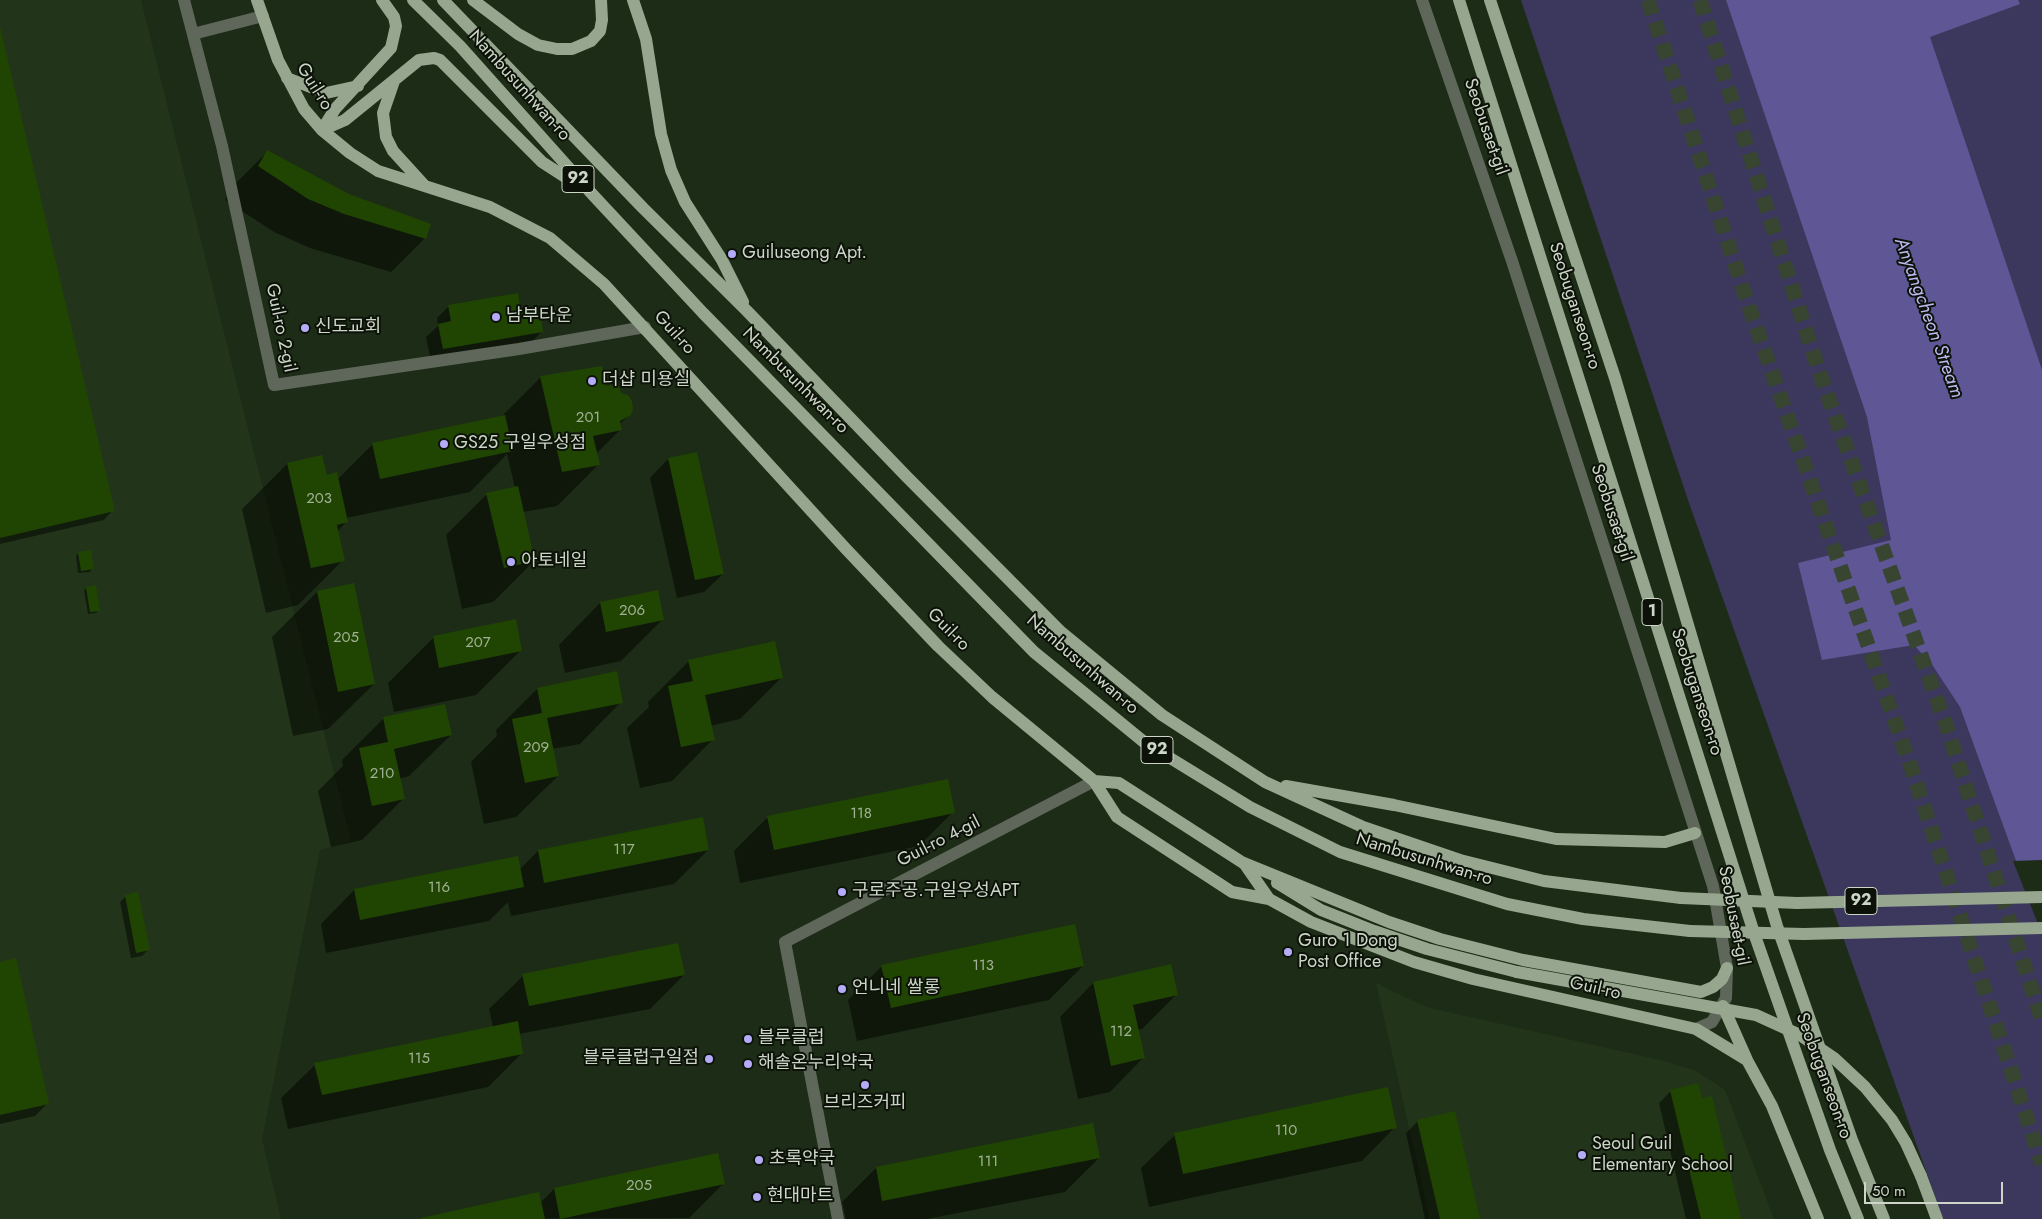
<!DOCTYPE html>
<meta charset="utf-8">
<style>
body{margin:0}
#map{position:relative;width:2042px;height:1219px;overflow:hidden;background:#1d2c16;font-family:Jost,sans-serif}
canvas{display:block}
.scale{position:absolute;left:1864px;top:1182px;width:139px;height:22px;box-sizing:border-box;border:2px solid #ccd5c7;border-top:0;padding-left:6px;font-size:15px;line-height:18px;white-space:nowrap;color:#ccd5c7;-webkit-text-stroke:4px #0c1208;paint-order:stroke}
</style>
<div id="map">
<canvas width="2042" height="1219"></canvas>
<div class="scale">50 m</div>
</div>
<script>
const ctx = document.querySelector('canvas').getContext('2d');
ctx.lineJoin = 'round';
function paint(path, color) {
  ctx.fillStyle = color;
  ctx.fill(path, 'evenodd');
}
function poly(rows) {
  const path = new Path2D();
  for (const r of rows) {
    path.moveTo(r[0], r[1]);
    for (let i = 2; i < r.length; i += 2) path.lineTo(r[i], r[i + 1]);
  }
  return path;
}
function trace(path, color, width, dash) {
  ctx.strokeStyle = color;
  ctx.lineWidth = width;
  ctx.lineCap = dash ? 'butt' : 'round';
  ctx.setLineDash(dash || []);
  ctx.stroke(path);
}
function write(font, color, halo, rows, align = 'center') {
  ctx.font = font + ' Jost,"Noto Sans KR",sans-serif';
  ctx.lineWidth = 4;
  ctx.setLineDash([]);
  ctx.textBaseline = 'middle';
  ctx.strokeStyle = halo;
  ctx.fillStyle = color;
  for (const [text, x, y, turn = 0] of rows) {
    ctx.save();
    ctx.translate(x, y);
    ctx.rotate((+turn || 0) * Math.PI / 180);
    ctx.textAlign = isNaN(turn) ? turn : align;
    if (halo) ctx.strokeText(text, 0, 0);
    ctx.fillText(text, 0, 0);
    ctx.restore();
  }
}
paint(poly([
 [0,0,141,0,351,841,320,850,262,1139,281,1219,0,1219],
 [1376,983,1426,1007,1660,1060,1694,1070,1725,1090,1774,1219,1430,1219]
]), '#22351a');
paint(poly([
 [1521,0,2042,0,2042,1219,1943,1219,1689,503]
]), '#3c385d');
paint(poly([
 [1726,0,2018,0,2020,4,1930,37,2042,370,2042,932,1960,707,1933,666,1914,645,1822,660,1798,563,1891,540,1867,417]
]), '#5e5695');
paint(poly([
 [2042,860,2042,934,2013,861]
]), '#1d2c16');
paint(poly([
 [0,30,113,510,104,520,0,544],
 [267,152,425,238,391,272,310,248,274,232,225,200,233,186],
 [449,306,520,315,542,331,530,344,431,361,426,337,438,326,437,318],
 [541,377,606,388,630,414,620,424,621,429,596,454,598,465,557,506,523,512,534,561,493,602,462,609,446,535,487,494,515,488,507,454,470,492,346,518,346,522,337,532,343,560,298,605,266,613,242,509,287,464,337,480,373,444,500,418],
 [668,459,723,574,704,592,677,598,650,478],
 [78,553,92,569,90,572,78,573,76,556],
 [86,588,99,610,96,613,88,614,84,591],
 [657,591,663,619,621,661,565,673,559,645,600,603],
 [317,592,374,684,328,729,293,736,272,637],
 [433,638,521,650,476,695,394,712,388,683],
 [689,661,781,678,740,719,710,726,713,739,672,781,640,788,627,728,649,707,648,702],
 [537,689,621,702,580,744,552,749,558,776,516,817,484,824,471,762,497,736,496,730],
 [383,719,451,735,409,776,399,779,403,799,362,840,331,847,318,791,343,766,342,760],
 [953,812,919,846,740,883,734,851,768,817],
 [708,850,674,884,511,916,508,902,489,921,326,953,321,924,354,890,519,870,538,851],
 [126,896,148,950,142,956,131,958,120,902],
 [0,963,48,1103,35,1116,0,1124],
 [882,966,1083,966,1049,1000,857,1041,848,1000],
 [684,975,650,1009,519,1034,522,1053,488,1087,288,1129,281,1098,315,1065,493,1027,489,1009,523,976],
 [1093,983,1176,995,1142,1029,1137,1030,1143,1058,1110,1092,1078,1099,1060,1017],
 [1671,1091,1739,1219,1686,1219,1659,1103],
 [1418,1121,1478,1219,1425,1219,1406,1133],
 [1395,1127,1362,1161,1149,1207,1141,1168,1175,1135],
 [717,1154,723,1184,689,1218,423,1219,540,1203,554,1189],
 [1099,1158,1065,1192,927,1219,846,1219,842,1202,876,1168]
]), '#0007');
paint(poly([
 [0,27,115,511,0,538],
 [267,150,349,194,431,224,426,239,344,214,308,199,258,166],
 [518,293,521,313,540,310,543,332,443,349,438,324,451,321,448,305],
 [602,366,607,386,618,384,621,393,628,395,632,401,633,409,631,415,620,421,622,430,593,436,600,465,562,472,540,376],
 [505,415,513,451,380,479,372,443],
 [697,452,724,574,695,580,668,458],
 [322,455,327,475,337,472,348,522,337,525,345,561,311,568,287,463],
 [518,486,535,561,504,568,486,493],
 [91,550,94,569,81,571,78,552],
 [354,583,375,684,338,692,317,591],
 [96,585,100,611,90,612,86,587],
 [658,590,664,620,606,632,600,602],
 [516,619,522,651,439,668,433,636],
 [775,641,783,678,705,695,715,740,681,747,668,686,693,681,688,660],
 [617,671,623,703,547,718,559,776,525,783,512,719,542,713,537,688],
 [445,704,452,735,394,749,405,799,372,806,359,748,388,742,383,717],
 [948,779,955,813,774,850,767,816],
 [703,817,709,850,544,883,538,850],
 [518,856,524,887,360,920,354,889],
 [138,892,150,950,136,953,125,895],
 [1075,924,1084,966,891,1008,881,965],
 [678,943,685,975,529,1006,522,974],
 [16,958,49,1104,0,1115,0,962],
 [1171,964,1178,995,1133,1005,1145,1058,1111,1066,1093,982],
 [518,1021,523,1054,322,1095,314,1063],
 [1698,1083,1702,1098,1712,1096,1741,1219,1701,1219,1670,1090],
 [1388,1087,1397,1128,1183,1174,1174,1133],
 [1455,1111,1480,1219,1440,1219,1417,1120],
 [1093,1123,1100,1158,882,1201,876,1167],
 [718,1153,725,1184,560,1219,554,1188],
 [539,1192,545,1219,421,1219,421,1218]
]), '#204503');
trace(poly([
 [1648,0,1746,298,1914,776,2042,1164],
 [1700,0,1819,371,1945,722,2042,1020]
]), '#374531', 15, [15, 8]);
trace(poly([
 [184,0,222,146,274,385,519,349,645,327],
 [1422,0,1512,261,1713,886,1727,968,1726,998,1712,1022,1696,1029],
 [193,34,263,16],
 [838,1219,785,942,1094,781]
]), '#5f675b', 12);
trace(poly([
 [257,0,278,60,304,109,322,130,350,153,378,171,490,207,550,238,604,284,846,549,938,646,992,697,1094,781,1117,817,1232,892,1269,899,1311,922,1414,962,1473,979,1696,1029,1747,1060,1772,1106,1818,1219],
 [413,0,460,46,593,195,703,313,1034,652,1144,742,1250,807,1340,852,1507,904,1583,919,1690,931],
 [443,0,643,208,747,311,906,476,1061,632,1162,715,1265,782,1363,827,1460,860,1544,881,1681,898],
 [473,0,518,34,538,45,557,49,572,49,591,41,600,31,602,20,601,0],
 [633,0,646,39,661,134,671,170,685,202,722,260,743,302],
 [1459,0,1754,933,1830,1150,1858,1219],
 [1490,0,1615,378,1777,926,1852,1140,1884,1219],
 [287,78,326,93,358,86],
 [394,81,383,113,386,137,393,151,424,185],
 [322,130,345,120,419,60,434,58,440,60,542,162,579,186],
 [322,130,335,109,391,48,396,26,394,17,382,0],
 [1094,781,1119,783,1251,868],
 [1286,786,1394,805,1556,839,1665,842,1695,833],
 [1244,863,1389,922,1440,939,1523,960,1701,992,1713,987,1722,979,1727,968],
 [1244,863,1269,899],
 [1277,883,1321,910,1374,931,1427,949,1517,972],
 [1723,1006,1747,1060],
 [1921,1176,1937,1219]
]), '#96a68f', 12);
trace(poly([
 [1681,898,1797,903,2042,897],
 [1690,931,1804,934,2042,928],
 [1517,972,1756,1015,1800,1035,1834,1058,1865,1087,1892,1120,1906,1143,1921,1176]
]), '#96a68f', 12);
for (const [x, y, r, color] of [
 [732,254,5,"#b4acf9"],
 [496,317,5,"#b4acf9"],
 [305,328,5,"#b4acf9"],
 [592,381,5,"#b4acf9"],
 [444,444,5,"#b4acf9"],
 [511,562,5,"#b4acf9"],
 [842,892,5,"#b4acf9"],
 [1288,952,5,"#b4acf9"],
 [842,989,5,"#b4acf9"],
 [748,1039,5,"#b4acf9"],
 [709,1059,5,"#b4acf9"],
 [748,1064,5,"#b4acf9"],
 [865,1085,5,"#b4acf9"],
 [1582,1155,5,"#b4acf9"],
 [759,1160,5,"#b4acf9"],
 [757,1197,5,"#b4acf9"]
]) {
  const dot = new Path2D();
  dot.arc(x, y, r, 0, 2 * Math.PI);
  ctx.fillStyle = color;
  ctx.fill(dot);
  trace(dot, '#0c1208', 2);
}
write('15px', '#a1b196', null, [
 ["201",588,418],
 ["203",319,499],
 ["206",632,611],
 ["205",346,638],
 ["207",478,643],
 ["209",536,748],
 ["210",382,774],
 ["118",861,814],
 ["117",624,850],
 ["116",439,888],
 ["113",983,966],
 ["112",1121,1032],
 ["115",419,1059],
 ["110",1286,1131],
 ["111",988,1162],
 ["205",639,1186]
]);
for (const [x, y, w] of [
 [578,179,32],
 [1652,612,20],
 [1157,750,32],
 [1861,901,32]
]) {
  const box = new Path2D();
  box.roundRect(x - w / 2, y - 13.5, w, 27, 4);
  ctx.fillStyle = '#0c1208';
  ctx.fill(box);
  trace(box, '#ccd5c7', 1);
}
write('bold 16px', '#ccd5c7', null, [
 ["92",578,179],
 ["1",1652,612],
 ["92",1157,750],
 ["92",1861,901]
]);
write('18px', '#ccd5c7', '#0c1208', [
 ["Nambusunhwan-ro",519,86,48],
 ["Guil-ro",314,87,58],
 ["Seobusaet-gil",1485,127,71],
 ["Seobuganseon-ro",1574,306,72],
 ["Guil-ro 2-gil",280,328,78],
 ["Guil-ro",674,333,48],
 ["Nambusunhwan-ro",795,381,45],
 ["Seobusaet-gil",1611,513,72],
 ["Guil-ro",948,630,45],
 ["Nambusunhwan-ro",1082,665,41],
 ["Seobuganseon-ro",1696,692,72],
 ["Guil-ro 4-gil",939,842,-27],
 ["Nambusunhwan-ro",1424,860,17],
 ["Seobusaet-gil",1733,916,79],
 ["Guil-ro",1595,989,13],
 ["Seobuganseon-ro",1823,1076,70]
]);
write('18px', '#ccd5c7', '#0c1208', [
 ["Guiluseong Apt.",742,254],
 ["남부타운",506,317],
 ["신도교회",315,328],
 ["더샵 미용실",602,381],
 ["GS25 구일우성점",454,444],
 ["아토네일",521,562],
 ["구로주공.구일우성APT",852,892],
 ["Guro 1 Dong",1298,942],
 ["Post Office",1298,963],
 ["언니네 쌀롱",852,989],
 ["블루클럽",758,1039],
 ["블루클럽구일점",699,1059,"right"],
 ["해솔온누리약국",758,1064],
 ["브리즈커피",865,1104,"center"],
 ["Seoul Guil",1592,1145],
 ["Elementary School",1592,1166],
 ["초록약국",769,1160],
 ["현대마트",767,1197]
], 'left');
write('italic 19px', '#bdb9f0', '#0c1208', [
 ["Anyangcheon Stream",1928,318,70]
]);
</script>
